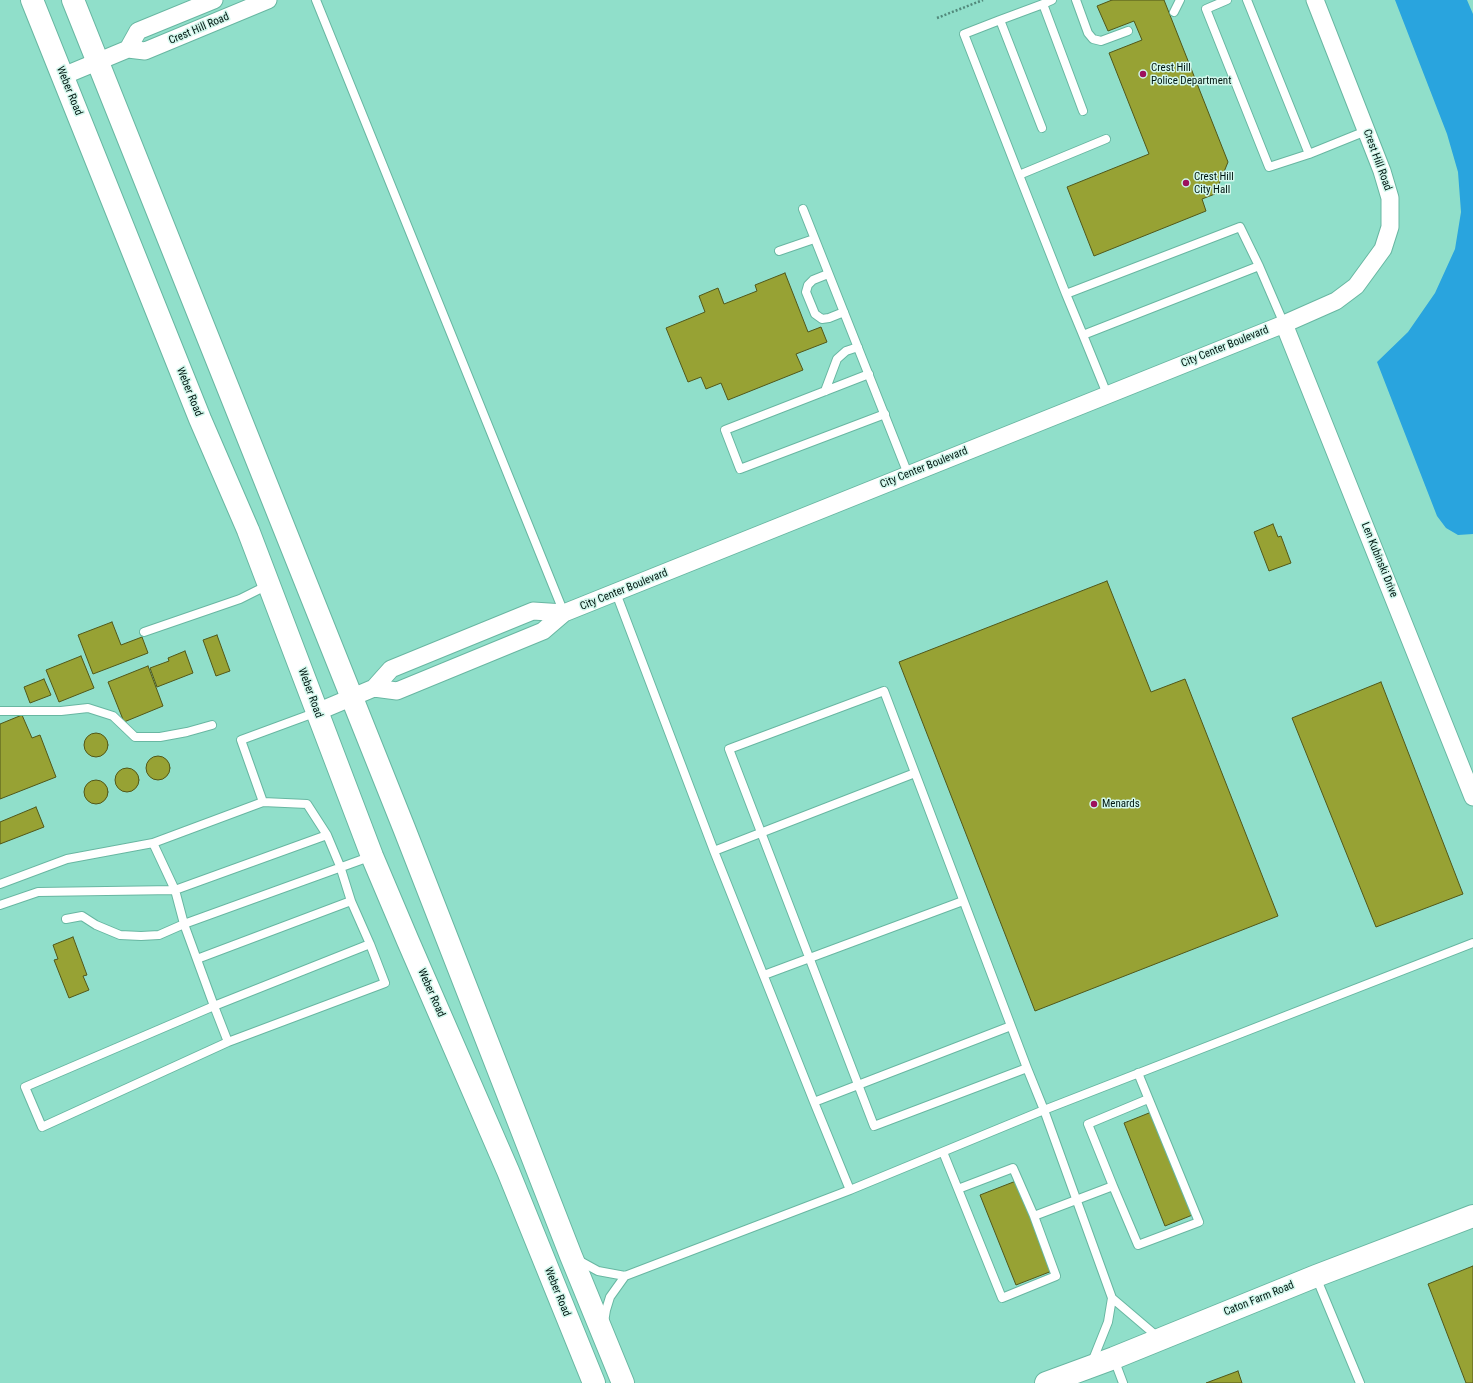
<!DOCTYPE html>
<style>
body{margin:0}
canvas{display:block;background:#90dfca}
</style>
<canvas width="1473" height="1383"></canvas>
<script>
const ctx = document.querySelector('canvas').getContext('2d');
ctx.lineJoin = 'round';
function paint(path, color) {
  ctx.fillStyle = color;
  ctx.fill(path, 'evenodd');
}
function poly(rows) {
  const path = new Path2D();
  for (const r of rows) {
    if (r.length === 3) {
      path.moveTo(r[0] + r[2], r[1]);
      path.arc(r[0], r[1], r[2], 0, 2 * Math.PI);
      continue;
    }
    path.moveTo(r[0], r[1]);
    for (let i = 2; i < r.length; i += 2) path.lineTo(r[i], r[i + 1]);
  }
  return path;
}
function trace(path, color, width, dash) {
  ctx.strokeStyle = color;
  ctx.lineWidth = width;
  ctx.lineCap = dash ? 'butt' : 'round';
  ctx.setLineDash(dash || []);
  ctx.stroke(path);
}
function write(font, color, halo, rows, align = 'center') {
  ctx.font = font + ' "Roboto Condensed",sans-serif';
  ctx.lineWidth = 3;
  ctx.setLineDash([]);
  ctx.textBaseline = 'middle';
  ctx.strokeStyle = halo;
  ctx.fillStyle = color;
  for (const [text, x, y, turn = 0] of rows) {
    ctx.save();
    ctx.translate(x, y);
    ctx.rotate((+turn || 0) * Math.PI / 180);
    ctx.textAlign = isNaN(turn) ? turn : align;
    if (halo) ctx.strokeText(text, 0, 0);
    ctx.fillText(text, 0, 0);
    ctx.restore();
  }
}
paint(poly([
 [1395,0,1467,0,1473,14,1473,534,1458,535,1446,528,1437,516,1377,362,1408,332,1435,293,1455,249,1461,212,1458,172,1447,134]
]), '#29a4de');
const building = poly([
 [1112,0,1164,0,1228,162,1215,194,1202,199,1206,211,1094,256,1067,187,1149,154,1109,53,1142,40,1134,21,1108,31,1097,6,1112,0],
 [785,273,808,332,821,327,827,342,796,354,803,370,728,400,721,383,706,389,701,377,688,382,666,328,705,312,699,296,718,288,724,304,757,291,755,285,785,273],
 [1273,524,1278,537,1281,536,1291,563,1269,571,1254,532,1273,524],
 [1107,581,1151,692,1185,679,1278,916,1035,1011,899,662,1107,581],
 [112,622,121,645,142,637,148,653,93,674,78,635,112,622],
 [217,635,230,671,216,676,203,640,217,635],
 [185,651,193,673,157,687,150,668,169,661,168,658,185,651],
 [81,656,94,688,59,702,46,670,81,656],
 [148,666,163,706,124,722,108,682,148,666],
 [44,679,51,695,30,703,24,687,44,679],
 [1381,682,1463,894,1376,927,1292,718,1381,682],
 [22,715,32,738,40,735,56,777,0,799,0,724,22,715],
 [96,745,12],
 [158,768,12],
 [127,780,12],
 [96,792,12],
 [36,807,44,827,0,844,0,822,36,807],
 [73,937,87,975,83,976,89,990,69,998,54,960,58,959,53,945,73,937],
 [1154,1111,1195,1214,1165,1226,1124,1123,1154,1111],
 [1016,1181,1052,1271,1016,1285,980,1195,1016,1181],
 [1473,1266,1473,1383,1466,1383,1428,1284,1473,1266],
 [1238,1371,1242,1383,1206,1383,1238,1371]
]);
paint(building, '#97a234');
trace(building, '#515719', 1);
const lane = poly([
 [316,0,564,613],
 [1076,0,1088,33,1093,39,1101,41,1128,31],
 [1227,0,1206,9,1269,167,1309,154,1247,0],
 [1043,4,1052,0],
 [1174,12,1180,0],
 [1000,20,1043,4,1083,111],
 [1309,154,1366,131],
 [1019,175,964,34,1000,20,1042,128],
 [803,209,908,474],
 [779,251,814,239],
 [1259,266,1083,335,1066,294,1240,227,1259,266,1284,324],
 [828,274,813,280,808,285,806,292,815,314,822,319,829,318,844,312],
 [1066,294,1019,175,1106,139],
 [1083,335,1107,394],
 [869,374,725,430,740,469,885,414],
 [825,391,837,359,846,351,858,347],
 [616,593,714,851,814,1102,850,1190],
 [144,632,240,599,268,585],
 [0,711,61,711,88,708,113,716,135,737,160,737,187,732,212,725],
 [263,802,241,740,317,712],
 [714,851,915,773],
 [0,884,67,859,153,843],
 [0,905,38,892,175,890,327,835],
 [66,919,82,916,96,925,120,935,141,936,159,935,184,924,175,890,153,843,263,802,307,804,327,835,340,866,351,901,197,959],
 [370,944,214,1006,184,924,372,856],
 [764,975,963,901],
 [228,1042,42,1127,25,1087,214,1006,228,1042,385,983,370,944,351,901],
 [1027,1068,874,1126,729,749,884,691,1027,1068,1044,1110,1112,1298],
 [814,1102,1011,1026],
 [943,1152,1002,1298,1056,1276,1034,1216,1113,1186,1138,1245,1199,1222,1138,1073],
 [1113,1186,1088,1124,1148,1099],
 [958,1189,1013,1168,1034,1216],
 [578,1260,598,1271,625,1276,850,1190,1044,1110,1473,943],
 [1316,1277,1360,1383],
 [604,1322,606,1310,610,1297,625,1276],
 [1114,1359,1123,1383],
 [1092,1362,1108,1322,1112,1298,1159,1338]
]);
const street = poly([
 [128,49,138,31,214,0],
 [63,76,128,49,145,51,268,0],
 [1284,324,1473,797],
 [374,688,397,691,543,631,564,613,1284,324,1336,301,1356,286,1383,249,1390,227,1390,198,1382,171,1315,0],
 [317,712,374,688,391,669,533,611,564,613]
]);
const secondary = poly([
 [32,0,200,419,248,530,372,856,408,941,508,1171,594,1383],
 [73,0,404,828,571,1256,623,1383],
 [1046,1383,1114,1358,1316,1276,1473,1216]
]);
trace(lane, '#68b7a2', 10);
trace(street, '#68b7a2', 19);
trace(secondary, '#68b7a2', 24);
trace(poly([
 [937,18,983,0]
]), '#52897b', 2.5, [2, 2]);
trace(lane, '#fff', 8);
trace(street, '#fff', 17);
trace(secondary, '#fff', 22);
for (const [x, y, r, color] of [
 [1143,74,4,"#9d105d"],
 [1186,183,4,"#9d105d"],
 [1094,804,4,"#9d105d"]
]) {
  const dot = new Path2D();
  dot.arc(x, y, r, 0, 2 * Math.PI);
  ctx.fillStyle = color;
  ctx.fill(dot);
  trace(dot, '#d2f7ec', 1.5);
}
write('11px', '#001711', '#d2f7ec', [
 ["Crest Hill Road",199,29,-23],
 ["Weber Road",69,91,68],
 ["Crest Hill Road",1377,160,70],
 ["City Center Boulevard",1225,347,-22],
 ["Weber Road",189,392,68],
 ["City Center Boulevard",924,468,-22],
 ["Len Kubinski Drive",1379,560,68],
 ["City Center Boulevard",624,590,-22],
 ["Weber Road",310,693,70],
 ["Weber Road",431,993,66],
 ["Weber Road",557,1292,68],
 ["Caton Farm Road",1259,1299,-22]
]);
write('11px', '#001711', '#d2f7ec', [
 ["Crest Hill",1151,68],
 ["Police Department",1151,81],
 ["Crest Hill",1194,177],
 ["City Hall",1194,190],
 ["Menards",1102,804]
], 'left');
</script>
